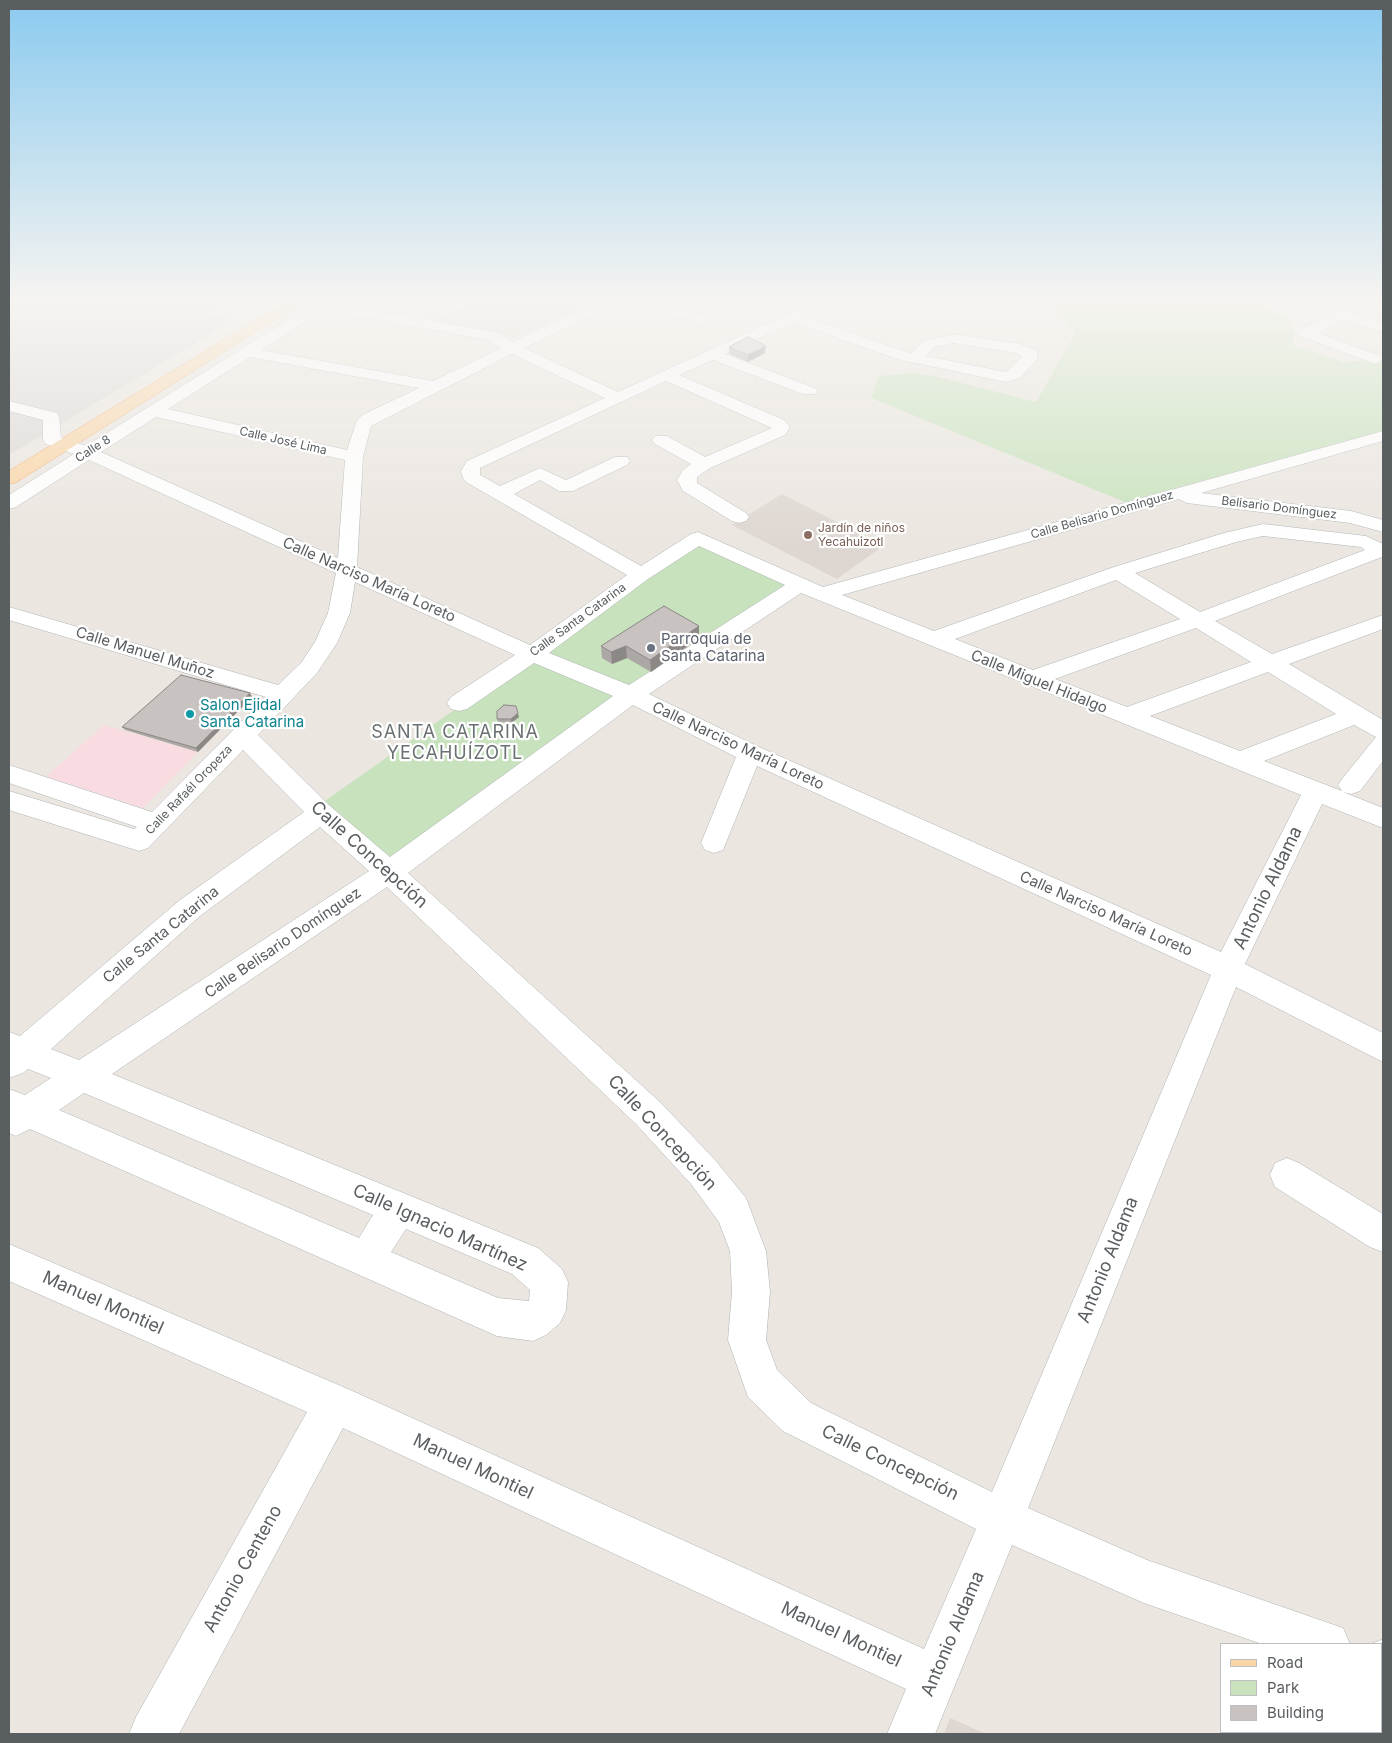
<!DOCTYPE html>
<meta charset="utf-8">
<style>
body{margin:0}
#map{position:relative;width:1392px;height:1743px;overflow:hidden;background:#ebe6e0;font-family:Inter,sans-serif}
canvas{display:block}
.frame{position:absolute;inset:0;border:10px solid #595e61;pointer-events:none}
.legend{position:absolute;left:1220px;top:1643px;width:162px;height:90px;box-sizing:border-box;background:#fff;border:1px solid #bdbfc0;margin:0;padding:6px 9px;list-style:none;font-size:15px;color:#595e61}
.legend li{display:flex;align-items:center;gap:10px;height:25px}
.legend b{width:25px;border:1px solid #bdbfc0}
</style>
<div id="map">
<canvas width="1392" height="1743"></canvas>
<div class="frame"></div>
<ul class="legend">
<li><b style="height:6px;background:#fad5a6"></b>Road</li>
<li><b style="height:14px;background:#c8e2bd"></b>Park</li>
<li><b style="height:14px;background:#c8c3c0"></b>Building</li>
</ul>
</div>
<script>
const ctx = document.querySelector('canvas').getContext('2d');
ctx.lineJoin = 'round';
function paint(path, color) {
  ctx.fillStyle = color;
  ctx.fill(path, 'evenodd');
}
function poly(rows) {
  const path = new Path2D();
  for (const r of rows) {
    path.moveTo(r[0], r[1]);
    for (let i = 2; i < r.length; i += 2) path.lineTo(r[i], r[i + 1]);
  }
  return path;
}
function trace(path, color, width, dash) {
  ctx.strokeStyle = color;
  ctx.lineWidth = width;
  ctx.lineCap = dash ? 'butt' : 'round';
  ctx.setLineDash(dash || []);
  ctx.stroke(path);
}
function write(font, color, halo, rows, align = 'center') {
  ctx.font = font + ' Inter,sans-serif';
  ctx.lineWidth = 4.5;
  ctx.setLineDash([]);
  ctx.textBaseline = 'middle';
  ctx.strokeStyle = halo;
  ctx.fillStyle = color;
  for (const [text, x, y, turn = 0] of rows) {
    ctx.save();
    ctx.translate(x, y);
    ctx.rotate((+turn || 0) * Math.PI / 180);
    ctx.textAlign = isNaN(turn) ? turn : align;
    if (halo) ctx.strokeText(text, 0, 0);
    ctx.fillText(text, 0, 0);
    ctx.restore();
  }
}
paint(poly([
 [9,300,234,300,209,315,234,320,9,455]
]), '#ddd8d5');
paint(poly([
 [480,300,597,300,517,338,433,320],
 [782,494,883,546,837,579,732,525],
 [950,1718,986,1734,944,1734]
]), '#ded7d1');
paint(poly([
 [104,725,198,752,143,808,45,777]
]), '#f9dce1');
paint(poly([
 [1046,300,1240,300,1265,306,1290,319,1294,333,1293,345,1343,362,1383,359,1383,431,1125,502,871,398,879,376,912,373,935,376,1036,402,1076,332],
 [698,538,792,582,632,698,536,655],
 [532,655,628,698,380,872,315,808]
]), '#c8e2bd');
const minor = poly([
 [320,300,336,300,334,303,494,332,513,342,599,300,617,300,615,303,524,348,618,392,803,307,808,300,822,300,813,313,805,317,906,352,911,353,924,341,953,334,1020,344,1034,349,1037,352,1038,358,1020,378,1006,382,897,359,793,322,725,354,815,388,817,391,815,394,803,394,713,360,679,375,784,420,790,427,785,435,710,468,697,477,697,483,746,513,749,517,746,521,739,523,732,521,683,491,677,480,683,470,691,464,655,444,652,440,655,436,667,436,705,457,772,428,666,381,480,468,480,475,500,486,540,468,566,480,615,457,627,457,630,461,627,465,573,491,559,491,540,480,514,494,641,566,691,534,698,532,823,587,1383,431,1383,441,1201,493,1351,511,1383,520,1383,532,1350,523,1187,503,1179,499,842,595,934,631,1111,568,1224,533,1263,524,1366,536,1383,544,1382,557,1215,621,1272,654,1383,615,1383,629,1289,664,1383,720,1383,761,1360,791,1351,794,1343,792,1383,808,1383,828,1322,804,1245,964,1383,1033,1383,1062,1236,987,1028,1508,1147,1560,1343,1628,1350,1644,1262,1644,1144,1603,1012,1545,935,1734,887,1734,906,1689,343,1428,179,1734,129,1734,136,1717,307,1412,9,1281,9,1244,348,1389,924,1649,976,1529,783,1431,748,1397,728,1340,732,1292,730,1251,719,1222,691,1184,637,1125,387,887,112,1074,538,1248,562,1269,568,1282,566,1310,560,1323,546,1335,533,1341,497,1336,30,1129,16,1136,9,1133,9,1089,25,1095,51,1078,28,1069,23,1073,12,1077,9,1076,9,1032,20,1036,180,900,304,812,243,750,148,848,139,851,9,810,9,791,134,829,137,827,9,783,9,765,152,812,266,697,9,620,9,607,278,685,301,663,315,642,328,613,336,573,89,460,16,507,9,509,9,495,74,454,46,444,43,440,43,420,9,411,9,401,57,413,59,417,61,437,86,446,320,300],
 [323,310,489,340,501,348,433,381,261,350,323,310],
 [953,343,1017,353,1022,357,1006,372,926,356,934,347,953,343],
 [512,354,605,398,467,461,461,471,463,478,466,482,627,575,530,645,357,567,363,457,371,426,512,354],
 [250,357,419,388,364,414,357,420,347,450,168,409,250,357],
 [156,417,345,460,338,558,101,452,156,417],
 [1263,536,1361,547,1365,550,1200,612,1135,573,1236,542,1263,536],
 [699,546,785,585,629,685,549,653,648,579,699,546],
 [1116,580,1180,619,1033,670,955,639,1116,580],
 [355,582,515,655,451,697,447,703,451,709,459,711,467,709,534,663,613,696,390,857,330,806,258,735,317,673,337,643,350,613,355,582],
 [801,593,1301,795,1221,952,759,747,649,694,801,593],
 [1196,628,1251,662,1127,707,1055,679,1196,628],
 [1268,672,1336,714,1240,751,1150,716,1268,672],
 [633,705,736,757,701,843,705,850,714,853,723,850,757,766,1211,975,992,1492,811,1403,777,1370,766,1340,770,1292,766,1251,746,1198,715,1160,661,1103,408,873,633,705],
 [1354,725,1376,737,1342,779,1338,785,1342,791,1264,761,1354,725],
 [320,827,369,871,79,1060,51,1049,200,916,320,827],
 [84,1093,373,1215,359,1238,59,1110,84,1093],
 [406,1229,512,1274,530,1290,529,1301,498,1298,391,1252,406,1229],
 [636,300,656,300,705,316,707,319,700,323,695,322,638,303,636,300],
 [1289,300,1310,300,1341,310,1361,300,1379,300,1377,303,1355,314,1383,323,1383,332,1343,320,1318,333,1380,356,1383,359,1375,364,1370,362,1300,336,1298,333,1300,330,1329,315,1291,303,1289,300],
 [1287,1158,1299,1163,1383,1214,1383,1252,1370,1247,1275,1187,1270,1175,1275,1163,1287,1158],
 [1381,1640,1383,1641,1383,1687,1381,1686,1381,1644,1371,1644,1381,1640]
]);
const major = poly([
 [289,300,306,300,15,483,9,484,9,471,289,300]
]);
trace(minor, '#aeb3b5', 1);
trace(major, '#e99a5b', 1);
paint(minor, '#fff');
paint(major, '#fad5a6');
paint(poly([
 [729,347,765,353,748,362,729,354],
 [699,626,699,638,651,672,627,658,612,664,602,658,601,646],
 [250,693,252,697,198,752,125,730,122,727],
 [519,717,511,723,498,722,497,719]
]), '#aca8a5');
paint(poly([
 [766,346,765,353,748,362,748,355],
 [699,626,699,638,651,672,650,660],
 [626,646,627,658,612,664,611,652],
 [250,693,252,697,198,752,196,748],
 [518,713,519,717,511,723,511,719]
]), '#8c8886');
const building = poly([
 [748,337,766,346,748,355,729,347,748,337],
 [664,606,699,626,650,660,626,646,611,652,601,646,664,606],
 [181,675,250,693,196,748,122,727,181,675],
 [504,705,516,706,518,713,511,719,497,719,497,711,504,705]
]);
paint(building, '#c8c3c0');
trace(building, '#8c8886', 1);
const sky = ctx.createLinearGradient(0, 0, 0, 544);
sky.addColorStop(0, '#8bcaef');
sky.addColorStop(0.55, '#f6f4f1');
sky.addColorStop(1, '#f6f4f100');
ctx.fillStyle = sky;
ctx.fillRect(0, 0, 1392, 544);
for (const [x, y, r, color] of [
 [808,535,5,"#8d6e63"],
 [651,648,5,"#6b7280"],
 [190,714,5,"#0f9aa8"]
]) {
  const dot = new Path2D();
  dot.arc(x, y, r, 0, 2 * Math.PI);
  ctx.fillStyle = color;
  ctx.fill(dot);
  trace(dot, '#fff', 2);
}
write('12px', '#595e61', '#fff', [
 ["Calle José Lima",283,441,13],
 ["Calle 8",93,449,-33],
 ["Belisario Domínguez",1279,508,7],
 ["Calle Belisario Domínguez",1102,515,-16],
 ["Calle Santa Catarina",578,620,-36],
 ["Calle Rafaél Oropeza",189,790,-46]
]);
write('12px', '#785e54', '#fff', [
 ["Jardín de niños",818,528],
 ["Yecahuizotl",818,542]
], 'left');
write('15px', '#595e61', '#fff', [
 ["Calle Narciso María Loreto",369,580,24],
 ["Calle Manuel Muñoz",145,653,17],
 ["Calle Miguel Hidalgo",1039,682,22],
 ["Calle Narciso María Loreto",738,746,25],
 ["Calle Narciso María Loreto",1106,914,24],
 ["Calle Santa Catarina",161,935,-39],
 ["Calle Belisario Domínguez",283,943,-34]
]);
write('15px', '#5b616d', '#fff', [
 ["Parroquia de",661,639],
 ["Santa Catarina",661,656]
], 'left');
write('15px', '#0d838f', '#fff', [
 ["Salon Ejidal",200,705],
 ["Santa Catarina",200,722]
], 'left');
ctx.letterSpacing = '1px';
write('18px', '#6a7173', '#fff', [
 ["SANTA CATARINA",455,733],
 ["YECAHUÍZOTL",455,754]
]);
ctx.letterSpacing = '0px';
write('18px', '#595e61', '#fff', [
 ["Calle Concepción",369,855,42],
 ["Antonio Aldama",1268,888,-64],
 ["Calle Concepción",662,1133,47],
 ["Calle Ignacio Martínez",440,1228,24],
 ["Antonio Aldama",1108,1260,-68],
 ["Manuel Montiel",103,1303,24],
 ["Calle Concepción",890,1463,26],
 ["Manuel Montiel",473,1467,25],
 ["Antonio Centeno",243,1569,-61],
 ["Antonio Aldama",953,1634,-67],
 ["Manuel Montiel",841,1635,25]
]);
</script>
